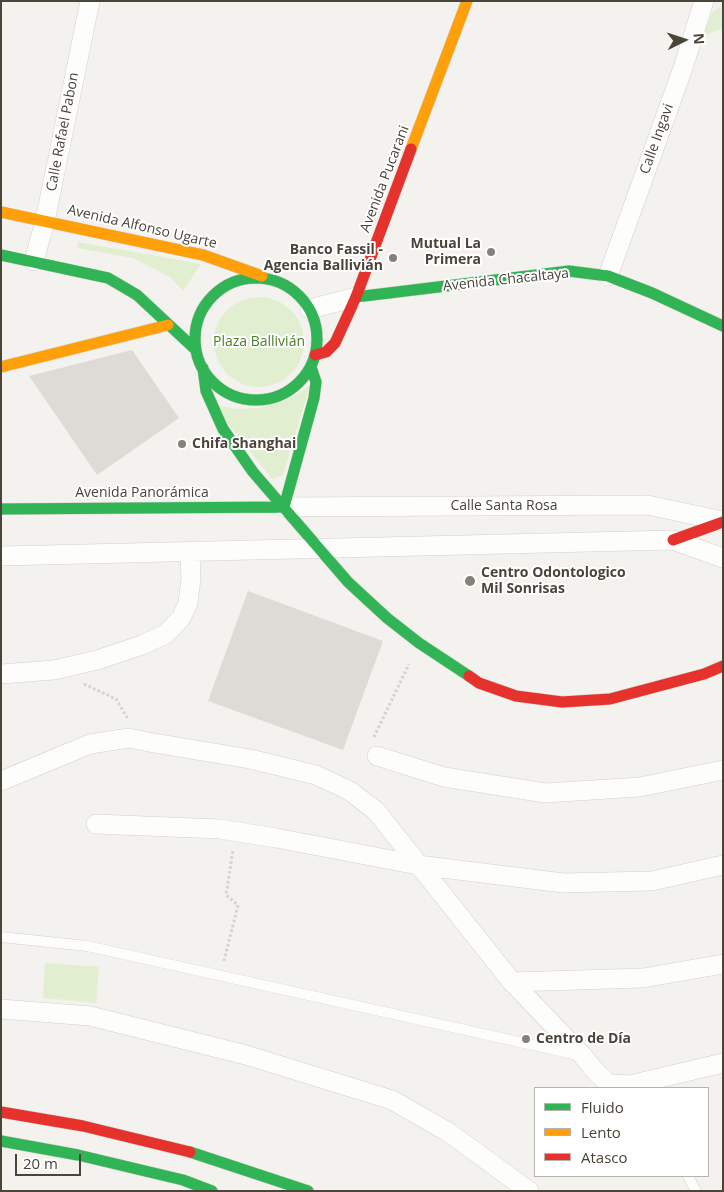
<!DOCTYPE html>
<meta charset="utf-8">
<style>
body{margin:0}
#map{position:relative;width:724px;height:1192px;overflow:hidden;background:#f4f2ee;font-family:"Open Sans",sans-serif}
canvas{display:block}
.frame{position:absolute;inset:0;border:2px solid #4b4439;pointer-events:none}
.legend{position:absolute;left:534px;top:1087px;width:175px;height:90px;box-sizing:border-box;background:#fff;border:1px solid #b7b4b0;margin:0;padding:6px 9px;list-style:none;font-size:15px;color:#4b4439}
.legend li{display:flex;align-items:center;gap:10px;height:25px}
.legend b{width:25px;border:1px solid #b7b4b0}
.north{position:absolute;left:659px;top:15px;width:50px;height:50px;-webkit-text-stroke:4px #fff;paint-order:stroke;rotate:86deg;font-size:14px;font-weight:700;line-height:20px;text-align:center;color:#4b4439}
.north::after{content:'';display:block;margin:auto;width:18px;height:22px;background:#4b4439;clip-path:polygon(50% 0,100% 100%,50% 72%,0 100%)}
.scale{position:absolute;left:15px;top:1154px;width:66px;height:22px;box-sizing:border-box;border:2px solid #4b4439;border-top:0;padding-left:6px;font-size:15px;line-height:18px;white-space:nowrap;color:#4b4439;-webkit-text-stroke:4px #fff;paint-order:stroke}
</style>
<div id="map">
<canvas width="724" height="1192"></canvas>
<div class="frame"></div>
<ul class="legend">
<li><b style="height:6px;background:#30b455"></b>Fluido</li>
<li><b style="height:6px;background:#ff9f0a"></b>Lento</li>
<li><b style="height:6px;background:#e5322d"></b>Atasco</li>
</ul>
<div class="north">N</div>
<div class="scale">20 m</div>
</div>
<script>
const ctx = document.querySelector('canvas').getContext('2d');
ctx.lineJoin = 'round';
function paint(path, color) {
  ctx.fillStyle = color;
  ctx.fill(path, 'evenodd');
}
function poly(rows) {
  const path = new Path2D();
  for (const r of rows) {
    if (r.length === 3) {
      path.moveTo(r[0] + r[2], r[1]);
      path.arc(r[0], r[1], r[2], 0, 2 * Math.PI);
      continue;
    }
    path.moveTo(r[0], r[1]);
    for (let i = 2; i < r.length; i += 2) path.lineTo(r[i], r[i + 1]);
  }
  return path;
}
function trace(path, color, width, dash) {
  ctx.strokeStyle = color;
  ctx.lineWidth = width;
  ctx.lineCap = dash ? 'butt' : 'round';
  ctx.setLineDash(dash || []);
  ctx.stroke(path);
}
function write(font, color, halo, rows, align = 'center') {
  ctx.font = font + ' "Open Sans",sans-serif';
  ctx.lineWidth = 4;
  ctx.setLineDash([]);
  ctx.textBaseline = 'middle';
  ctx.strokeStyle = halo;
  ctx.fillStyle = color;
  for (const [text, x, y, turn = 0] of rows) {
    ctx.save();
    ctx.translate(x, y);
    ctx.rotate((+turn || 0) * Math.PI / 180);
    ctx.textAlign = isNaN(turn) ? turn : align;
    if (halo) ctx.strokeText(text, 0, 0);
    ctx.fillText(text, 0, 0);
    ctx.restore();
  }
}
paint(poly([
 [719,7,723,8,723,28,703,36,712,13],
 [78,242,201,264,183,291,170,277,133,258,77,248],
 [259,342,45],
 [310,386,283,475,272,479,213,404,236,409,259,408,277,404,294,396],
 [45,963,99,967,96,1003,43,998]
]), '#e1eecf');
paint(poly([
 [132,350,179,418,97,475,29,376],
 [248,591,383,641,343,750,208,701]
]), '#dedbd6');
const lane = poly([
 [1,937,87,946,578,1055],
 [688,1176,696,1191]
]);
const street = poly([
 [34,261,45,221,90,1],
 [608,276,683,68,704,1],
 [310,309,356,297],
 [284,507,647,505,723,521],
 [1,556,673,540,723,558],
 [1,674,54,670,97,660,142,645,166,634,181,618,188,603,191,579,190,551],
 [377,756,444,777,545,793,640,787,723,770],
 [1,781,90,744,129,738,154,743,250,759,316,775,350,791,376,811,512,982,582,1055,596,1072,609,1084,630,1085,723,1063],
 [96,824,220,829,276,838,418,865,563,883,652,881,723,865],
 [512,982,643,978,723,964],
 [1,1009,90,1016,246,1055,392,1100,448,1132,529,1191]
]);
const fast = poly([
 [1,255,108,278,137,295,196,350],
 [256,339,61],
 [356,297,569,271,608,276,652,293,723,326],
 [203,368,206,391,223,429,253,472,348,582,387,618,419,643,469,676],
 [284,507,314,398,316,382,311,367],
 [1,509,284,507],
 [1,1141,78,1155,183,1180,212,1191],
 [190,1152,308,1191]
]);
const slow = poly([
 [411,149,467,1],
 [1,212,203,255,262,276],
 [1,367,168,325]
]);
const jam = poly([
 [315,355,326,352,335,343,356,297,411,149],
 [673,540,723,522],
 [469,676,479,683,516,696,562,702,610,699,704,674,723,666],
 [1,1112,83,1126,190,1152]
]);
trace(lane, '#d2d0cb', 11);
trace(street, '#d2d0cb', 20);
trace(fast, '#d3cfc5', 12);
trace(slow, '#d3cfc5', 12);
trace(jam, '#d3cfc5', 12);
trace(poly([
 [84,684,116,699,128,719],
 [374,737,409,664],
 [224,961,238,905,226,895,233,850]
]), '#d3d2cc', 3, [2.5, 2.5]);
trace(lane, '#fdfdfc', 10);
trace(street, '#fdfdfc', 19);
trace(fast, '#30b455', 11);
trace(slow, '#ff9f0a', 11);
trace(jam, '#e5322d', 11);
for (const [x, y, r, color] of [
 [491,252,5,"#868178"],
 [393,258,5,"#868178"],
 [182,444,5,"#868178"],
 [470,581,6,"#868178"],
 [526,1039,5,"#868178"]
]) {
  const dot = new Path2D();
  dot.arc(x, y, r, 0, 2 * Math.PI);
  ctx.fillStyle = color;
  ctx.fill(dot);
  trace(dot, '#fff', 2);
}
write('14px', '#4b4439', '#fff', [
 ["Calle Rafael Pabon",63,132,-79],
 ["Calle Ingavi",657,139,-70],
 ["Avenida Pucarani",385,179,-69],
 ["Avenida Alfonso Ugarte",142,227,13],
 ["Avenida Chacaltaya",506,280,-6],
 ["Avenida Panorámica",142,493],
 ["Calle Santa Rosa",504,506]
]);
write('bold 14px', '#4b4439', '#fff', [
 ["Mutual La",481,244,"right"],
 ["Primera",481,260,"right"],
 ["Banco Fassil -",383,250,"right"],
 ["Agencia Ballivián",383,266,"right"],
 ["Chifa Shanghai",192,444],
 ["Centro Odontologico",481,573],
 ["Mil Sonrisas",481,589],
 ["Centro de Día",536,1039]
], 'left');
write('14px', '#4a7f2a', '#fff', [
 ["Plaza Ballivián",259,342]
]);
</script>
